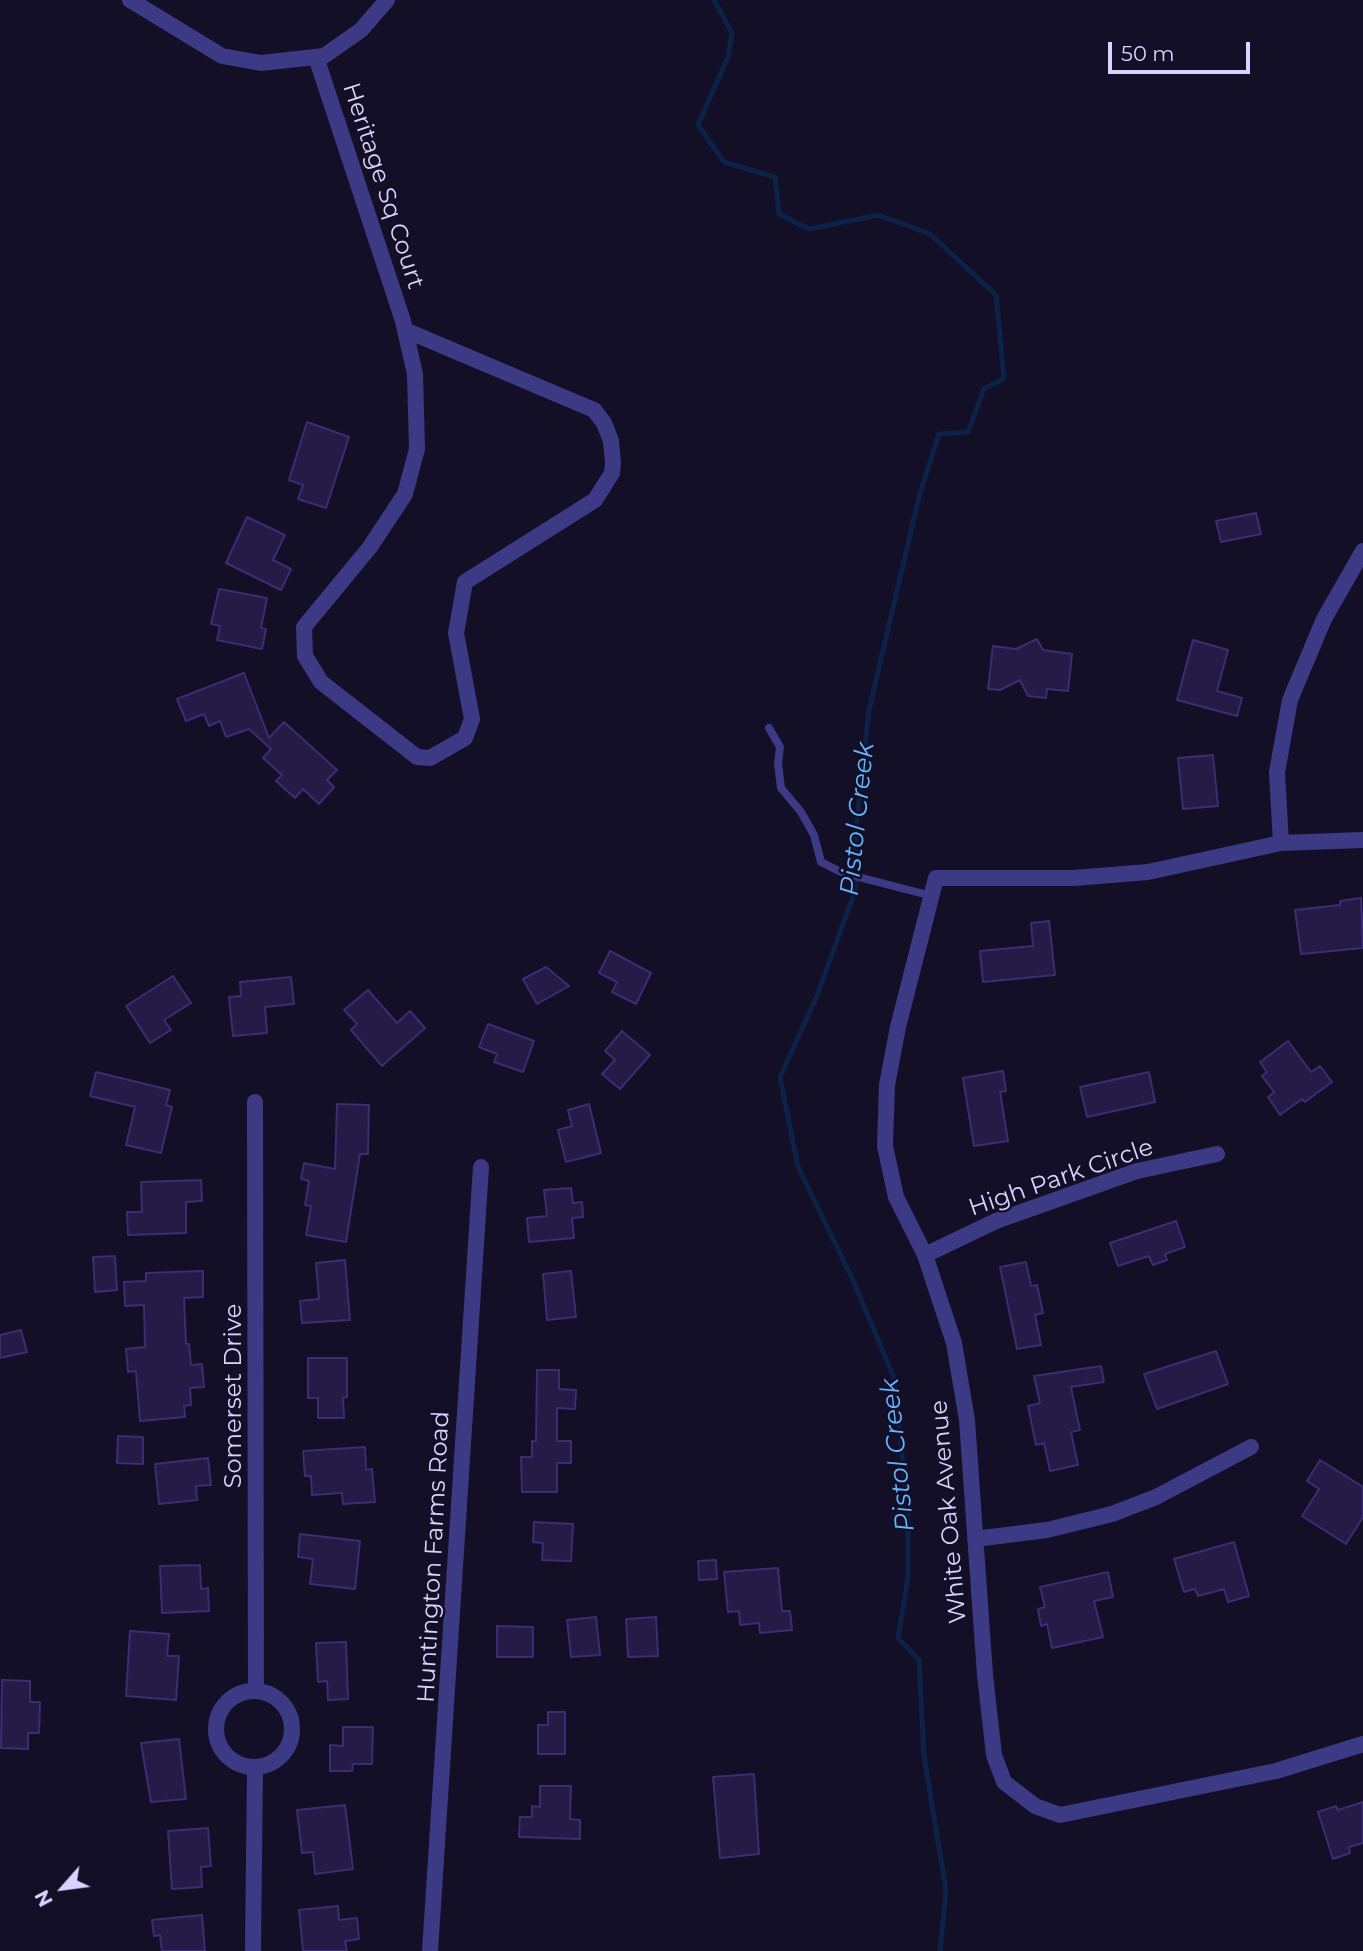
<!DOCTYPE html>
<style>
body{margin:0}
#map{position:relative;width:1363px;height:1951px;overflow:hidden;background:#130f26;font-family:Montserrat,sans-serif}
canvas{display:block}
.north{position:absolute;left:28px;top:1853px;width:70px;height:70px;-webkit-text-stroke:5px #130f26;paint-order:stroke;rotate:242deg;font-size:19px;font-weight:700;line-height:28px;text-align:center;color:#d9d4ff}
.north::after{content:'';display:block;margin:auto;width:24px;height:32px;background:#d9d4ff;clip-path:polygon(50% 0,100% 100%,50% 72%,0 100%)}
.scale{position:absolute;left:1108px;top:42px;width:142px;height:32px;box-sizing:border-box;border:4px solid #d9d4ff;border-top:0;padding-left:9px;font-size:21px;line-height:24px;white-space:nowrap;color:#d9d4ff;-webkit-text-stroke:5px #130f26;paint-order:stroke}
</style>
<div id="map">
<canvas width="1363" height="1951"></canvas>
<div class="north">N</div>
<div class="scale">50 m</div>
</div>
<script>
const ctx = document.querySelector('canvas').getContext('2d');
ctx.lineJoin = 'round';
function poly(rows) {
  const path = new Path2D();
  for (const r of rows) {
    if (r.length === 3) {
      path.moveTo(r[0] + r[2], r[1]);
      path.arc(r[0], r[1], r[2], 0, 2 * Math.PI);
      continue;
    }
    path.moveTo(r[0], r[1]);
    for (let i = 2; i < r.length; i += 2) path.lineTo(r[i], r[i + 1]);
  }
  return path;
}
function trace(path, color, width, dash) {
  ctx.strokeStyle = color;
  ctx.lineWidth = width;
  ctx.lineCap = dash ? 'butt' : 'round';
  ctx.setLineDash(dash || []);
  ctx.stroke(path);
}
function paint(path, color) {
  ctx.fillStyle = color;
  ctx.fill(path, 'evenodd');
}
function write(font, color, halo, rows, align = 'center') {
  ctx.font = font + ' Montserrat,sans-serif';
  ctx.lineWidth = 5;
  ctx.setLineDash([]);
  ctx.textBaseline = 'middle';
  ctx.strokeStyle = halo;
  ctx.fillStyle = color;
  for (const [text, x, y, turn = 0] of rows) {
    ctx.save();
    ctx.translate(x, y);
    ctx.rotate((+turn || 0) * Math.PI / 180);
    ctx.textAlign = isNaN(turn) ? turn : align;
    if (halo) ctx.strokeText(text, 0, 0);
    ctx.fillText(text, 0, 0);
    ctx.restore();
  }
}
trace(poly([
 [714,0,732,33,728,57,698,125,724,162,775,177,779,214,809,229,878,215,930,234,996,295,1004,378,984,389,968,432,939,434,919,497,869,710,856,829,855,891,817,996,780,1077,798,1167,853,1280,894,1378,908,1510,908,1577,898,1638,919,1660,924,1756,946,1890,940,1951]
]), '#0c2248', 5);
const building = poly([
 [307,422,349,437,326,508,298,499,303,485,289,480,307,422],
 [1256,513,1261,534,1221,542,1216,521,1256,513],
 [247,517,285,535,273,560,291,569,281,590,226,563,247,517],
 [219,589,267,598,261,628,266,629,262,649,217,640,220,626,211,624,219,589],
 [1037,639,1043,650,1072,654,1068,691,1047,689,1046,698,1028,696,1020,680,1000,690,988,689,993,646,1016,649,1037,639],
 [1193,640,1228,650,1217,691,1242,698,1237,716,1177,700,1193,640],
 [244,673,269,738,284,722,337,770,327,780,334,787,319,804,303,789,295,798,276,781,282,775,263,758,271,749,249,729,226,737,220,721,209,726,204,714,186,721,177,699,244,673],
 [1213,755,1218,806,1183,809,1178,758,1213,755],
 [1361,898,1363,948,1301,954,1295,910,1340,905,1340,901,1361,898],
 [1049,921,1055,975,983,982,980,951,1033,946,1031,923,1049,921],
 [610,951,651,973,636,1004,612,992,617,982,599,973,610,951],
 [546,967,569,986,537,1004,523,979,546,967],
 [173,976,191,1003,164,1020,171,1030,150,1043,126,1006,173,976],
 [291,977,294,1004,265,1007,267,1033,233,1036,229,997,241,996,240,982,291,977],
 [368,990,397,1023,410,1011,425,1028,382,1066,351,1030,357,1024,344,1010,368,990],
 [488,1024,534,1041,523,1072,494,1062,497,1054,479,1047,488,1024],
 [622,1031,650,1055,620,1089,602,1074,615,1060,605,1051,622,1031],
 [1288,1041,1311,1072,1320,1066,1332,1082,1305,1102,1302,1099,1280,1115,1268,1097,1274,1092,1262,1076,1267,1072,1260,1062,1288,1041],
 [1003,1071,1006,1091,1000,1092,1008,1141,974,1146,963,1078,1003,1071],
 [96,1072,170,1090,166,1105,172,1107,161,1153,126,1145,135,1107,90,1096,96,1072],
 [1149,1072,1155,1102,1087,1117,1080,1087,1149,1072],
 [337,1104,369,1105,368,1154,360,1154,346,1242,306,1235,311,1206,305,1205,309,1181,301,1179,304,1163,335,1169,337,1104],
 [589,1104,601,1153,566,1162,558,1130,572,1126,568,1110,589,1104],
 [201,1180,202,1201,186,1202,186,1233,128,1235,127,1212,142,1212,141,1182,201,1180],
 [571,1188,573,1203,582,1202,583,1217,572,1218,574,1238,529,1242,527,1218,547,1216,544,1190,571,1188],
 [1176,1221,1185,1247,1165,1254,1167,1260,1153,1265,1149,1256,1118,1266,1110,1243,1176,1221],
 [115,1256,117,1290,95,1292,93,1257,115,1256],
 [345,1260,350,1320,302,1323,300,1301,319,1299,316,1263,345,1260],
 [1026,1262,1031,1286,1037,1285,1043,1313,1035,1315,1041,1345,1017,1349,1000,1267,1026,1262],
 [203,1271,203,1297,184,1298,186,1344,189,1344,191,1365,202,1364,204,1387,190,1388,191,1405,184,1406,185,1417,140,1421,136,1371,128,1372,126,1349,145,1347,144,1305,125,1306,124,1282,146,1281,146,1273,203,1271],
 [571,1271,576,1317,547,1320,543,1274,571,1271],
 [21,1330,27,1352,0,1358,0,1335,21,1330],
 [1216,1351,1228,1384,1157,1409,1144,1374,1216,1351],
 [308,1358,347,1358,347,1397,343,1398,344,1418,318,1418,318,1398,308,1398,308,1358],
 [1101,1366,1104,1382,1071,1387,1080,1430,1071,1432,1078,1465,1050,1471,1044,1443,1036,1445,1028,1406,1040,1403,1034,1376,1101,1366],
 [537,1370,559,1370,559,1389,576,1390,575,1409,557,1408,557,1441,571,1441,571,1463,557,1463,557,1492,522,1492,521,1457,532,1457,532,1441,536,1441,537,1370],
 [118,1436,143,1437,143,1464,117,1463,118,1436],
 [365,1447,366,1470,372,1469,375,1502,343,1504,342,1493,312,1495,311,1476,305,1476,303,1451,365,1447],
 [208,1458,211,1485,196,1486,197,1500,159,1504,155,1464,208,1458],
 [1320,1460,1363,1487,1363,1517,1346,1544,1302,1516,1319,1489,1307,1481,1320,1460],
 [534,1522,573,1524,571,1561,542,1560,543,1543,533,1542,534,1522],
 [300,1534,360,1541,355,1589,310,1584,313,1559,298,1557,300,1534],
 [1234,1542,1249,1596,1228,1602,1224,1589,1198,1596,1195,1589,1184,1592,1174,1559,1234,1542],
 [716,1560,717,1579,699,1580,698,1561,716,1560],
 [200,1565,201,1589,208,1588,209,1611,162,1613,160,1566,200,1565],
 [778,1568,782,1611,790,1611,792,1630,760,1633,759,1623,740,1625,739,1611,728,1612,724,1572,778,1568],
 [1108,1572,1113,1597,1094,1601,1103,1637,1052,1648,1047,1624,1041,1626,1038,1609,1045,1607,1040,1587,1108,1572],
 [596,1617,600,1655,571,1657,567,1620,596,1617],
 [656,1617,658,1656,628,1657,626,1619,656,1617],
 [497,1626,533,1627,533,1657,497,1657,497,1626],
 [130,1631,169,1634,167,1656,179,1656,176,1700,126,1696,130,1631],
 [346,1642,348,1699,328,1700,327,1681,318,1682,316,1643,346,1642],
 [2,1680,30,1681,30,1702,40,1702,39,1733,28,1733,28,1749,1,1748,2,1680],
 [548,1712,565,1712,565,1754,538,1754,538,1725,548,1725,548,1712],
 [343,1727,373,1727,372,1764,353,1764,352,1771,330,1771,330,1745,343,1746,343,1727],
 [179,1739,186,1799,151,1802,141,1743,179,1739],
 [754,1774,759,1854,720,1858,713,1777,754,1774],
 [540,1786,571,1786,570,1819,580,1820,580,1839,519,1837,520,1817,532,1817,532,1806,540,1807,540,1786],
 [1363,1802,1363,1843,1349,1847,1350,1853,1333,1859,1318,1812,1336,1806,1338,1810,1363,1802],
 [345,1805,353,1869,315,1874,313,1852,302,1853,297,1810,345,1805],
 [208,1828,211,1866,201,1867,202,1887,172,1889,168,1831,208,1828],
 [338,1906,339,1920,357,1918,359,1939,345,1941,347,1951,303,1951,299,1910,338,1906],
 [202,1915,205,1951,162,1951,160,1935,154,1936,152,1920,202,1915]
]);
paint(building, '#241b47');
trace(building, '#3b2d73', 2);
trace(poly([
 [769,728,780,747,778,763,781,788,801,812,814,835,821,862,843,873,932,896]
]), '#3d3a85', 8);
trace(poly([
 [130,0,222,56,261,63,324,56,361,30,387,0],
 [316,57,403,321,405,330,415,374,417,449,405,494,370,547,304,627,305,656,321,682,417,757,430,758,465,738,472,719,456,633,465,582,595,500,612,473,613,463,611,441,604,423,594,410,405,330],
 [1363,840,1281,843,1148,872,1074,878,936,878,898,1027,887,1085,885,1146,896,1197,925,1255,954,1343,967,1420,985,1675,994,1755,1004,1782,1035,1806,1060,1815,1276,1771,1363,1744],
 [1281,843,1277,772,1290,700,1324,619,1363,551],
 [255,1102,256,1690],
 [925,1255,996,1221,1137,1171,1217,1154],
 [975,1539,1047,1530,1112,1514,1156,1497,1251,1447],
 [254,1729,38],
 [253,1951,255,1769],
 [430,1951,481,1167]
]), '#3d3a85', 16);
write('24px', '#d9d4ff', '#130f26', [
 ["Heritage Sq Court",383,186,72],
 ["High Park Circle",1061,1178,-19],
 ["Somerset Drive",234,1396,-90],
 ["White Oak Avenue",949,1512,-95],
 ["Huntington Farms Road",434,1557,-87]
]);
write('italic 26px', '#62b6ff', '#130f26', [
 ["Pistol Creek",858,819,-84],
 ["Pistol Creek",898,1455,-96]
]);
</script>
